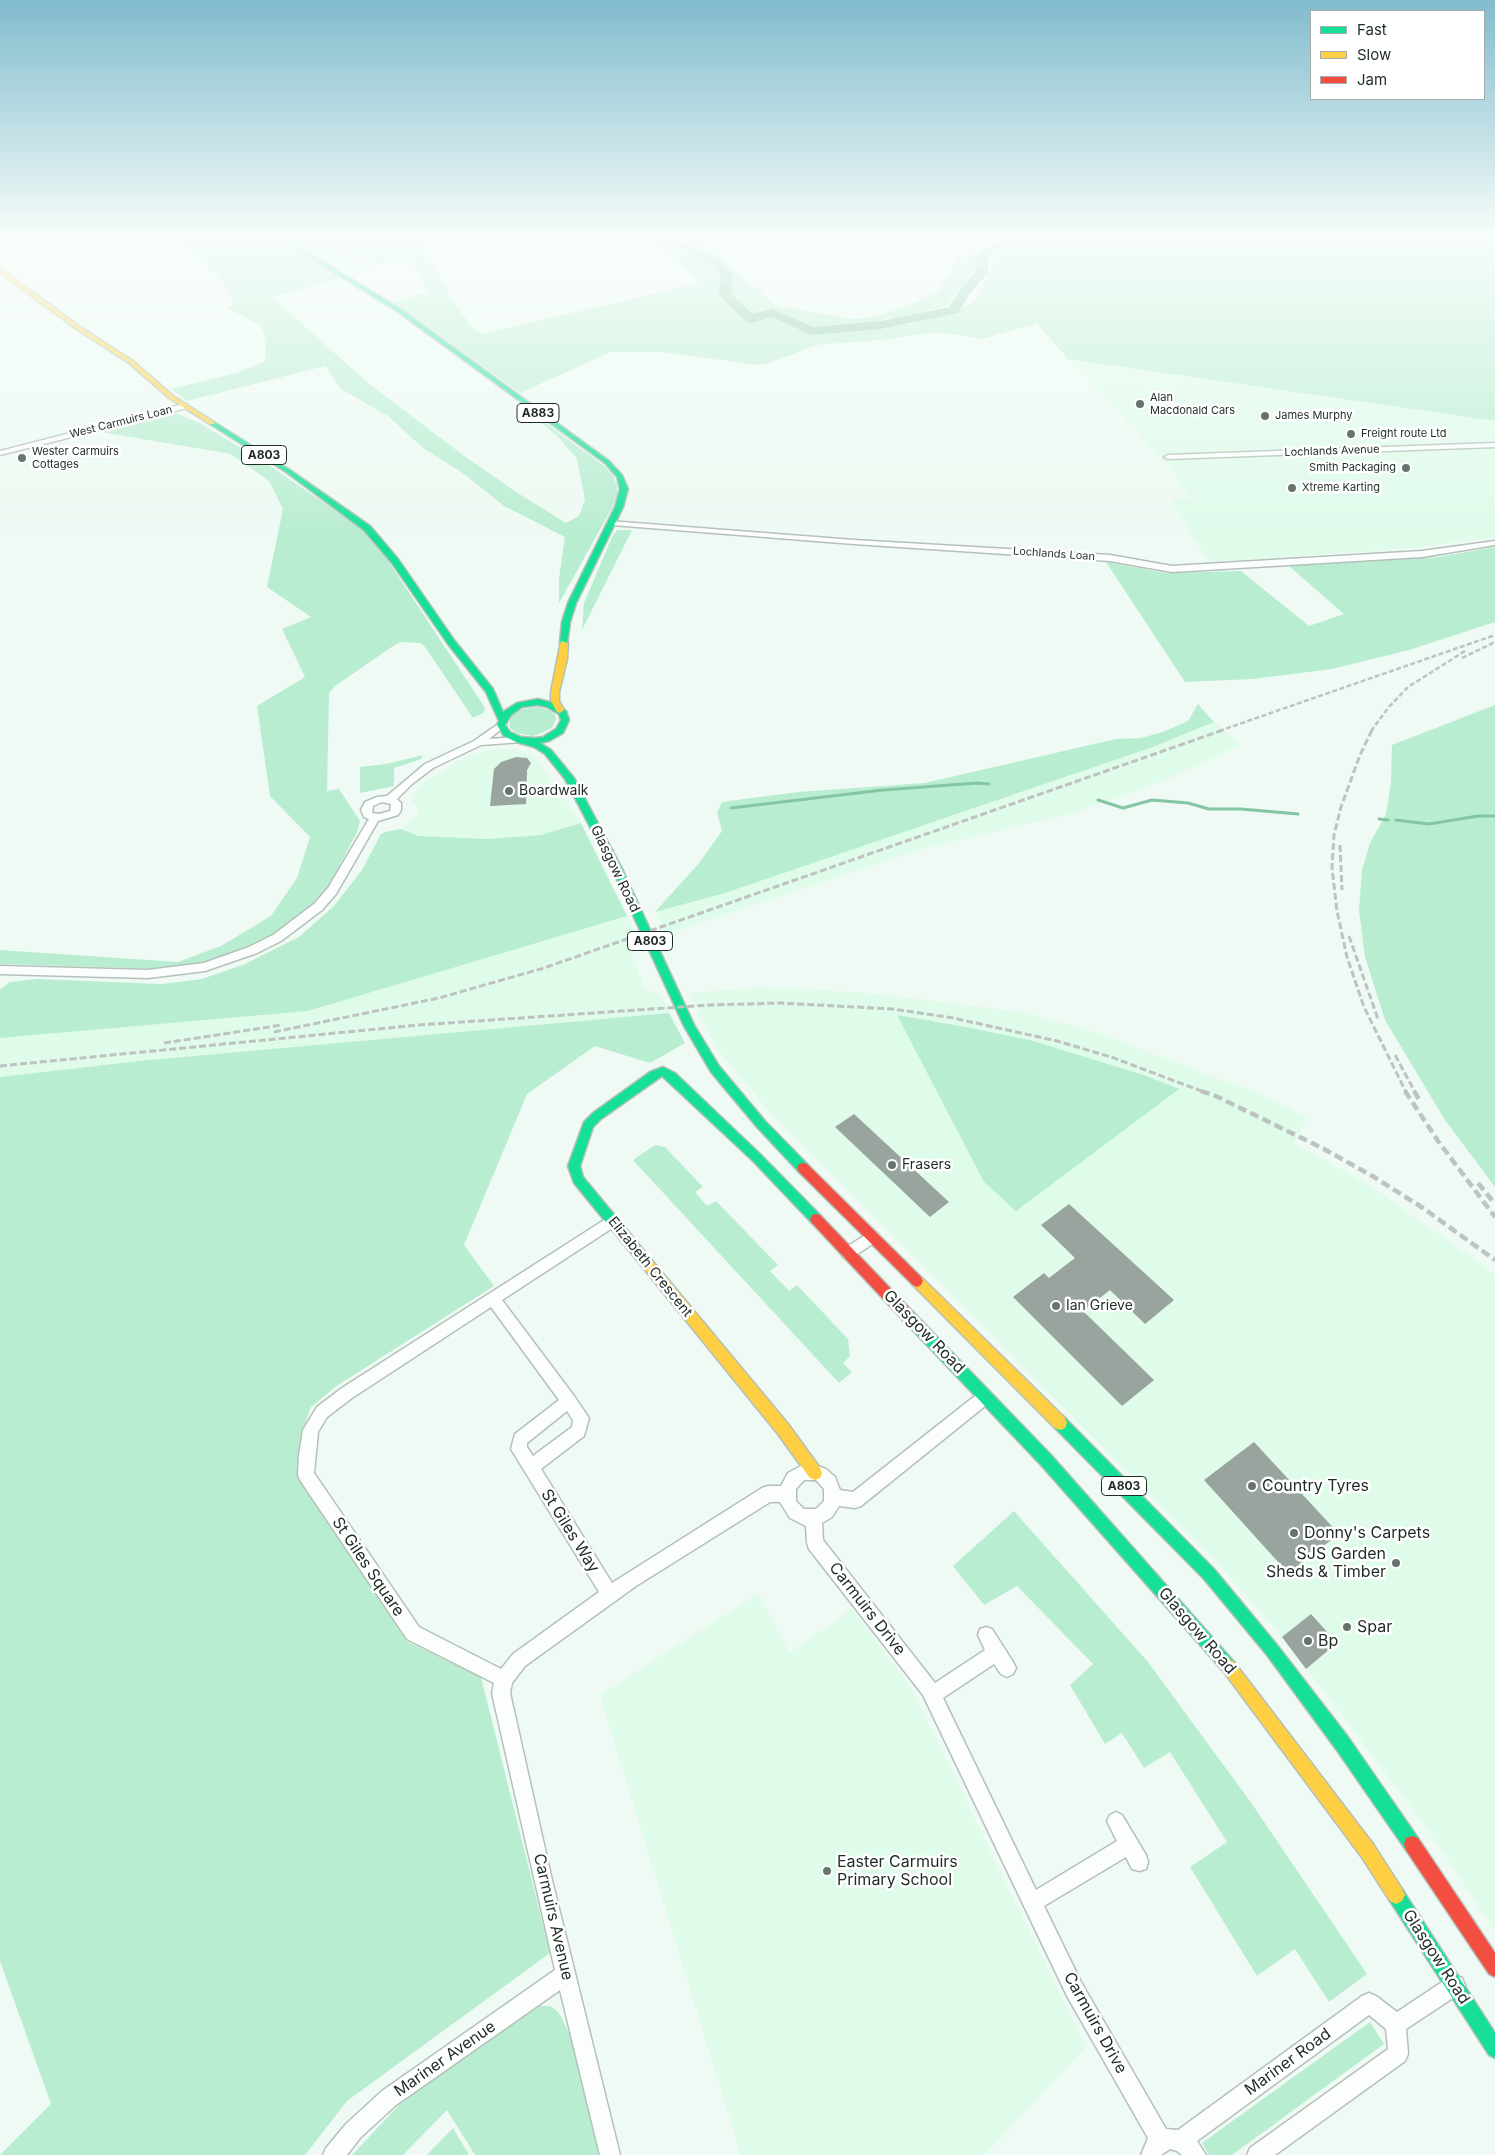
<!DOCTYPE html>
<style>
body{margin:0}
#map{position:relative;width:1495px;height:2155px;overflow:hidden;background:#eefaf3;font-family:Inter,sans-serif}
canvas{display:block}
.legend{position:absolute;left:1310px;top:10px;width:175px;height:90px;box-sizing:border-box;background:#fff;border:1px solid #a5aba8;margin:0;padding:6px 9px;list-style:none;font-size:15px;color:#1f2c25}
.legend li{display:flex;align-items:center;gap:10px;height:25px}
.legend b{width:25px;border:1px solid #a5aba8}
</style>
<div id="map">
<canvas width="1495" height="2155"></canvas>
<ul class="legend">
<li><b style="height:6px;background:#16e098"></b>Fast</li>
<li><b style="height:6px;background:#ffcf43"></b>Slow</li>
<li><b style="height:6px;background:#f24e42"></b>Jam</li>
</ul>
</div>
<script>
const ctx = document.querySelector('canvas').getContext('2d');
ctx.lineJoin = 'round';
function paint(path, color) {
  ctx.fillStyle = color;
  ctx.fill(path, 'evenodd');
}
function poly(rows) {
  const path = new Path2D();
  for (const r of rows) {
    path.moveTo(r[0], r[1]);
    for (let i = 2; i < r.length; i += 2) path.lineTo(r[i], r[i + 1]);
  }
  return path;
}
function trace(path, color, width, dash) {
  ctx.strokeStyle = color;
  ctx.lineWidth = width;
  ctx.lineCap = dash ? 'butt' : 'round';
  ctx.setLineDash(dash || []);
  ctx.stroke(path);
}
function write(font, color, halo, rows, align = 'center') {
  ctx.font = font + ' Inter,sans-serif';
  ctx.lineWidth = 5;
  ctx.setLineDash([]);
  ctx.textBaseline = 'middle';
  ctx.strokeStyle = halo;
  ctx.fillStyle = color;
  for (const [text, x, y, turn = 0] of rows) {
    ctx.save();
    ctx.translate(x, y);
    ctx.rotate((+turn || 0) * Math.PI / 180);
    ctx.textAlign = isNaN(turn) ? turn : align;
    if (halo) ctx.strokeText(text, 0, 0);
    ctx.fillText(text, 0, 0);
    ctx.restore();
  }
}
paint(poly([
 [350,252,374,266,374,269,354,275,347,270,340,270,324,260],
 [1068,359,1495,421,1495,537,1415,548,1209,562,1171,500,1190,499,1170,468],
 [1214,722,1240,745,1170,778,1077,812,922,849,666,934,655,912,725,893,1150,748],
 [498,749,519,750,535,757,581,823,541,835,488,839,418,836,401,829,415,818,419,808,412,801,412,797,422,784,465,757,484,751],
 [627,916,640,940,629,949,645,989,662,996,669,1013,139,1061,0,1077,0,1038,308,1011],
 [755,988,805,989,879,994,1020,1012,1089,1030,1262,1095,1307,1118,1293,1143,1369,1185,1495,1274,1495,1932,1428,1829,1285,1640,1213,1558,772,1114,718,1050,690,993],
 [971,1028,1030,1040,1144,1075],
 [758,1594,790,1653,852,1609,903,1677,913,1692,1086,2047,984,2155,741,2155,600,1695]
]), '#dffbea');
paint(poly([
 [175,235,270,237,343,278,272,297,368,383,463,455,516,492,566,523,579,516,585,500,577,459,559,438,522,406,603,465,612,474,617,485,617,495,612,508,559,603,559,579,565,537,504,506,464,474,423,448,388,416,341,389,325,366,187,401,171,389,237,373,265,361,266,341,261,326,228,308,234,303,222,280],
 [281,235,410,235,422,244,453,300,471,326,481,334,700,283,668,254,632,235,690,235,709,246,775,305,851,319,873,317,907,306,938,291,952,271,958,258,985,248,970,278,952,296,947,306,901,317,876,321,881,328,910,324,969,306,981,293,996,253,1009,245,1051,235,1495,235,1495,421,1068,359,1037,324,981,339,936,332,889,339,816,345,767,364,758,365,661,352,611,352,520,393,394,302,428,292,415,267,408,260,378,265,351,249,320,258],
 [173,412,198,422,269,465,366,532,381,550,485,708,483,713,473,718,425,647,420,643,401,642,393,646,335,686,329,693,327,791,339,789,360,821,357,832,324,895,282,932,255,946,199,963,167,969,0,964,0,950,178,962,221,946,271,916,297,878,310,837,270,796,257,706,305,677,282,629,311,617,267,587,283,509,269,481,231,454,95,431],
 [617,530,632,530,582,630,584,603,612,537],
 [1495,547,1495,622,1409,650,1332,669,1253,679,1185,682,1106,562,1165,573,1241,571,1309,626,1344,614,1289,566,1438,557],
 [1198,704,1214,722,1150,748,725,893,655,912,699,863,722,831,717,812,722,802,798,792,925,783,1116,739,1141,738,1163,732,1188,721],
 [1495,705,1495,1187,1445,1120,1385,1020,1365,957,1359,910,1362,870,1370,843,1386,814,1391,782,1392,745],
 [539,707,551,711,555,715,556,719,552,728,539,734,532,736,517,733,512,730,509,726,511,716,523,709],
 [423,755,421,759,394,768,394,786,360,793,360,767,386,764],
 [581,823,627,916,308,1011,0,1038,0,990,10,982,37,979,162,984,202,979,245,964,299,937,334,906,362,870,381,834,389,831,401,829,418,836,488,839,541,835],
 [669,1013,685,1043,650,1063,595,1046,527,1094,464,1245,494,1286,338,1385,311,1407,302,1432,297,1472,408,1642,481,1677,550,1953,347,2101,305,2155,0,2155,51,2104,0,1961,0,1077,139,1061],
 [897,1015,971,1028,1030,1040,1144,1075,1179,1089,1016,1211,984,1182],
 [655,1145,665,1147,703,1187,695,1192,707,1206,716,1201,778,1265,770,1271,789,1291,797,1285,848,1339,850,1356,843,1363,852,1372,839,1383,633,1160],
 [1014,1511,1148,1662,1252,1804,1367,1974,1329,2002,1295,1949,1257,1976,1190,1867,1227,1842,1170,1752,1144,1768,1122,1733,1105,1744,1070,1685,1093,1664,1017,1586,984,1605,953,1566],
 [540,2006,551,2006,559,2013,573,2041,602,2155,475,2155,447,2110,403,2155,352,2155,400,2104,469,2052],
 [1370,2022,1384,2044,1232,2155,1209,2155,1202,2143],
 [453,2128,469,2155,427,2155]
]), '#b9edd1');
trace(poly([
 [1098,800,1123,808,1152,800,1188,803,1209,809,1241,809,1298,814],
 [731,808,883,790,977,783,989,784],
 [1379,819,1388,820],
 [1396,820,1429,824,1478,816,1495,816]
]), '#84c6a4', 3);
paint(poly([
 [648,235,663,235,719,259,733,275,731,294,753,314,772,309,814,327,881,321,949,307,961,288,976,272,978,253,1004,238,1017,235,1040,235,1038,237,1011,243,988,256,988,273,970,293,958,313,881,329,812,335,771,317,751,323,747,322,719,295,721,275,711,263,648,235],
 [1483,235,1495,235,1495,243,1491,242,1483,235]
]), '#84c6a4');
paint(poly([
 [516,757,527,758,531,763,527,770,526,804,490,806,494,769,501,762],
 [854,1114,949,1202,930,1217,835,1127],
 [1069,1204,1174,1300,1145,1324,1110,1290,1083,1311,1154,1380,1122,1406,1013,1297,1044,1273,1049,1278,1075,1258,1041,1225],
 [1254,1442,1339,1534,1288,1573,1204,1480],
 [1311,1614,1337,1643,1306,1669,1282,1637]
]), '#98a49d');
const street = poly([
 [184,404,187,404,187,408,0,455,0,451,184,404],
 [1495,443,1495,447,1168,459,1164,457,1168,455,1495,443],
 [609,521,854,540,1110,555,1172,566,1422,551,1495,541,1495,545,1422,557,1172,572,1110,561,854,544,612,525,609,525,609,521],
 [501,722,506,725,504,727,489,739,519,737,524,740,522,742,481,745,433,768,412,784,397,799,401,803,401,810,398,815,378,821,336,894,322,910,281,941,257,953,205,971,148,978,0,974,0,966,148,970,204,963,249,947,273,935,314,904,328,888,369,819,364,817,361,810,365,802,377,797,387,796,425,764,474,741,501,722],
 [382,802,391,804,390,811,379,814,372,813,373,806,382,802],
 [612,1215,617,1217,619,1221,617,1225,502,1300,574,1396,589,1418,584,1436,541,1469,612,1583,762,1488,768,1486,781,1486,788,1473,801,1466,812,1464,826,1469,835,1477,840,1490,853,1492,980,1392,985,1390,990,1392,993,1397,990,1402,861,1506,855,1508,839,1506,832,1517,822,1523,823,1540,935,1683,985,1650,978,1635,980,1629,986,1627,992,1629,1013,1662,1016,1668,1013,1674,1007,1677,1001,1674,994,1664,943,1698,1036,1890,1117,1841,1107,1821,1110,1815,1116,1812,1122,1815,1146,1855,1148,1862,1146,1869,1139,1871,1132,1869,1126,1857,1044,1906,1081,1982,1166,2129,1178,2130,1362,1996,1369,1993,1376,1996,1397,2012,1448,1978,1455,1975,1462,1978,1465,1985,1462,1992,1406,2029,1408,2054,1405,2061,1275,2155,1247,2155,1250,2148,1388,2049,1386,2029,1369,2015,1197,2141,1206,2155,1182,2155,1177,2151,1170,2149,1161,2155,1141,2155,1148,2138,1067,1996,923,1695,809,1549,807,1543,806,1526,790,1518,780,1502,770,1502,636,1586,525,1666,512,1683,510,1693,552,1880,620,2155,600,2155,560,1990,396,2105,360,2138,347,2155,323,2155,326,2148,346,2124,382,2091,555,1970,492,1693,494,1683,407,1639,300,1480,298,1475,299,1455,303,1430,317,1407,342,1388,612,1215],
 [491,1307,559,1400,515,1434,511,1449,599,1592,513,1654,501,1669,419,1627,314,1473,318,1432,327,1417,352,1398,491,1307],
 [567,1411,573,1420,572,1427,533,1456,527,1447,527,1443,567,1411],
 [804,1480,816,1480,824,1489,824,1501,816,1509,804,1509,796,1501,796,1489,804,1480],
 [872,1231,877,1233,879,1237,877,1241,853,1257,848,1259,843,1257,841,1253,843,1249,872,1231]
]);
const fast = poly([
 [273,235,280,235,402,310,609,461,622,475,628,489,623,507,576,603,570,622,567,645,560,643,562,622,568,603,615,507,620,489,617,477,605,463,398,312,273,235],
 [210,422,214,422,290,470,370,526,398,559,454,640,493,689,503,712,517,703,538,699,553,703,566,711,569,720,563,733,549,741,540,743,551,750,574,778,621,867,694,1025,719,1066,765,1121,807,1164,809,1168,807,1172,803,1173,799,1172,757,1127,711,1072,684,1026,611,867,565,779,545,754,534,747,516,742,504,736,497,725,499,721,486,692,448,644,392,563,364,530,286,472,210,424,210,422],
 [538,705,547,707,559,714,561,720,556,729,543,737,535,738,521,737,510,732,505,725,511,715,522,707,538,705],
 [663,1067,675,1073,760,1154,820,1215,822,1219,820,1223,816,1224,812,1223,752,1160,662,1076,601,1119,593,1127,580,1166,583,1177,645,1252,647,1256,645,1260,641,1261,637,1260,574,1183,568,1166,584,1122,593,1113,650,1072,663,1067],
 [908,1310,913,1312,1051,1455,1234,1662,1237,1667,1234,1672,1229,1675,1224,1672,1041,1465,903,1320,902,1316,903,1312,908,1310],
 [1060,1416,1065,1418,1214,1569,1277,1645,1348,1737,1418,1838,1420,1844,1418,1850,1412,1852,1406,1850,1336,1749,1267,1655,1204,1579,1055,1428,1053,1423,1055,1418,1060,1416],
 [1396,1886,1402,1889,1495,2033,1495,2058,1489,2055,1390,1901,1387,1895,1390,1889,1396,1886]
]);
const slow = poly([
 [0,268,79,326,133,361,173,396,214,422,214,424,210,424,169,398,129,363,75,328,0,273,0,268],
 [561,641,568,643,567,659,559,692,559,701,564,710,560,713,557,712,551,701,551,692,561,641],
 [641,1251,645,1252,788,1424,820,1468,822,1473,820,1478,815,1480,810,1478,778,1434,637,1260,635,1256,637,1252,641,1251],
 [917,1275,921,1277,1065,1418,1067,1423,1065,1428,1060,1430,1055,1428,913,1285,911,1281,913,1277,917,1275],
 [1229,1659,1234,1662,1373,1844,1402,1889,1405,1895,1402,1901,1396,1904,1390,1901,1361,1856,1224,1672,1221,1667,1224,1662,1229,1659]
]);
const jam = poly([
 [803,1163,807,1164,921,1277,923,1281,921,1285,917,1287,913,1285,799,1172,797,1168,799,1164,803,1163],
 [816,1214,820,1215,913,1312,914,1316,913,1320,908,1322,903,1320,812,1223,810,1219,812,1215,816,1214],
 [1412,1836,1418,1838,1495,1953,1495,1977,1489,1974,1406,1850,1404,1844,1406,1838,1412,1836]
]);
trace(street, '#b4c0b9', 3);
trace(fast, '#b4c0b9', 3);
trace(slow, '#b4c0b9', 3);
trace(jam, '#b4c0b9', 3);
paint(street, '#fcfefd');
paint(fast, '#16e098');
paint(slow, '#ffcf43');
paint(jam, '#f24e42');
trace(poly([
 [1462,658,1495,642],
 [1219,731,1495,635],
 [1371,731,1388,708,1408,687,1465,651]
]), '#bec2c0', 2.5, [5, 2.5]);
trace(poly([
 [1372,730,1360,755,1341,807,1334,835,1332,868,1337,911,1347,957,1364,1007,1406,1092],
 [1340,845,1342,890],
 [1349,936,1378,1019],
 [274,1032,439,998,544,968,1223,730],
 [164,1043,282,1025],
 [1395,1055,1415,1092],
 [0,1066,418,1025,710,1005,780,1003,893,1009,953,1018,1057,1041,1111,1057,1204,1092]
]), '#bec2c0', 3, [7, 3]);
trace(poly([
 [1201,1091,1218,1097,1324,1149,1374,1177,1423,1208,1495,1260],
 [1405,1091,1438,1141,1495,1217],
 [1414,1091,1420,1101],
 [1478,1183,1495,1204]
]), '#bec2c0', 4.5, [9, 4.5]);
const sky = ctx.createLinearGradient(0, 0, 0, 537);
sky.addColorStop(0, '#80bbcd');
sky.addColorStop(0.44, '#f7fdfa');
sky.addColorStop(1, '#f7fdfa00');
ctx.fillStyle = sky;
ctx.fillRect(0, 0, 1495, 537);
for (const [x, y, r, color] of [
 [1140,404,5,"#67746d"],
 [1265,416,5,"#67746d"],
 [1351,434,5,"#67746d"],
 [22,458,5,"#67746d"],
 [1406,468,5,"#67746d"],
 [1292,488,5,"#67746d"],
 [509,791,5,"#67746d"],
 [892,1165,5,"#67746d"],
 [1056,1306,5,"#67746d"],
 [1252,1486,5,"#67746d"],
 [1294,1533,5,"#67746d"],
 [1396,1563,5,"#67746d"],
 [1347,1627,5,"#67746d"],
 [1308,1641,5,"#67746d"],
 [827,1871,5,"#67746d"]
]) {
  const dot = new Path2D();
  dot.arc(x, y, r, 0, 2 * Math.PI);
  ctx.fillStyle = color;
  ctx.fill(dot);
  trace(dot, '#fff', 2);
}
write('11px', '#1f2c25', '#fff', [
 ["Alan",1150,398],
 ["Macdonald Cars",1150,411],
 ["James Murphy",1275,416],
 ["Freight route Ltd",1361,434],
 ["Wester Carmuirs",32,452],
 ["Cottages",32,465],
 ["Smith Packaging",1396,468,"right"],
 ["Xtreme Karting",1302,488]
], 'left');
write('11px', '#1f2c25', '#fff', [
 ["West Carmuirs Loan",121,422,-14],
 ["Lochlands Avenue",1332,451,-2],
 ["Lochlands Loan",1054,554,4]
]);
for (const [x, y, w] of [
 [538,413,42],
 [264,455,45],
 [650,941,45],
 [1124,1486,45]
]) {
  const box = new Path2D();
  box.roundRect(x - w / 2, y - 9.5, w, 19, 4);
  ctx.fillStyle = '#fff';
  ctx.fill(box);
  trace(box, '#1f2c25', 1);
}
write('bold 12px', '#1f2c25', null, [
 ["A883",538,413],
 ["A803",264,455],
 ["A803",650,941],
 ["A803",1124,1486]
]);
write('14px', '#1f2c25', '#fff', [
 ["Boardwalk",519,791],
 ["Frasers",902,1165],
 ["Ian Grieve",1066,1306]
], 'left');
write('14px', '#1f2c25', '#fff', [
 ["Glasgow Road",615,869,64],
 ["Elizabeth Crescent",650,1267,51]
]);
write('16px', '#1f2c25', '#fff', [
 ["Glasgow Road",924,1332,46],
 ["St Giles Way",570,1531,58],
 ["St Giles Square",368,1567,56],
 ["Carmuirs Drive",867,1609,52],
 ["Glasgow Road",1197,1631,49],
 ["Carmuirs Avenue",553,1917,77],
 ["Glasgow Road",1436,1957,57],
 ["Carmuirs Drive",1095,2023,61],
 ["Mariner Avenue",445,2059,-35],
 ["Mariner Road",1288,2062,-36]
]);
write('16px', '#1f2c25', '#fff', [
 ["Country Tyres",1262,1486],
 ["Donny's Carpets",1304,1533],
 ["SJS Garden",1386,1554,"right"],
 ["Sheds & Timber",1386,1572,"right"],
 ["Spar",1357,1627],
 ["Bp",1318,1641],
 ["Easter Carmuirs",837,1862],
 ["Primary School",837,1880]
], 'left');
</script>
